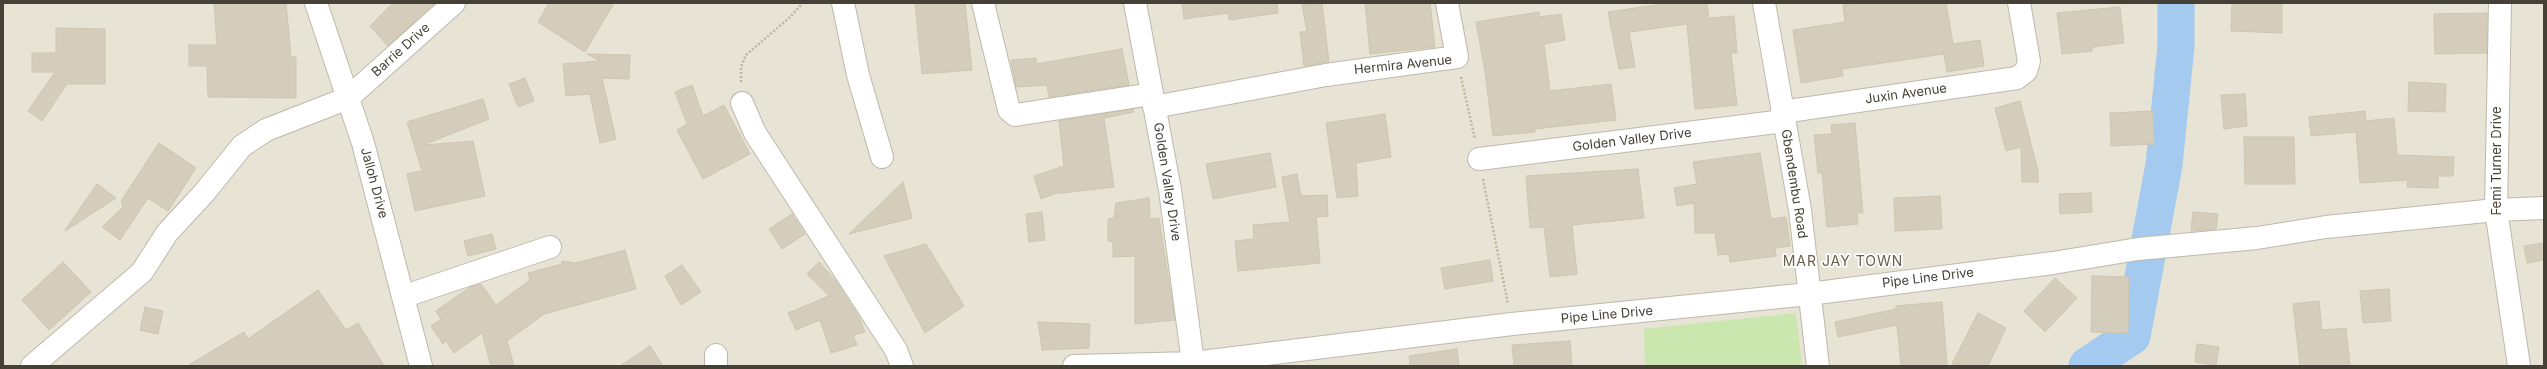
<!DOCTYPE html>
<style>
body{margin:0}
#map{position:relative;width:2547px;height:369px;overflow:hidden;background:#f3f0e7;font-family:Inter,sans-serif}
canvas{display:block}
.frame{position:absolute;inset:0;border:4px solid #464136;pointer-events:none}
</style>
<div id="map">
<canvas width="2547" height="369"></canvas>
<div class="frame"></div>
</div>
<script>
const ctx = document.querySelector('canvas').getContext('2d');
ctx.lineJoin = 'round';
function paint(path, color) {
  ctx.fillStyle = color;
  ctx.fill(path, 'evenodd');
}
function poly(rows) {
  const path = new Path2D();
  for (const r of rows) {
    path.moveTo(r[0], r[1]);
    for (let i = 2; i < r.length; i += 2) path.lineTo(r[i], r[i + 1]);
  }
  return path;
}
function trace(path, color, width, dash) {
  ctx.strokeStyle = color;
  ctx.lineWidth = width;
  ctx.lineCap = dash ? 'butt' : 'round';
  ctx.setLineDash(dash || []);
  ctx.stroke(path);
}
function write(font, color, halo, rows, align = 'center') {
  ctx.font = font + ' Inter,sans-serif';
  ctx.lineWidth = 3.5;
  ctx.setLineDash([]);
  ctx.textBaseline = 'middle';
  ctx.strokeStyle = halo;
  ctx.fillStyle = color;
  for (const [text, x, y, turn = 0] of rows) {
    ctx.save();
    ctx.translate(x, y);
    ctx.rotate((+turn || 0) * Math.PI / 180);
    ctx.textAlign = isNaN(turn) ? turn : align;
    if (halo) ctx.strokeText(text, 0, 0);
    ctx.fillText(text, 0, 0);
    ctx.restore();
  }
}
paint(poly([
 [3,3,2544,3,2544,366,3,366]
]), '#e7e3d5');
paint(poly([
 [1796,313,1802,366,1645,366,1644,329]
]), '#cae7b0');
trace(poly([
 [2087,366,2132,336,2164,165,2176,46,2176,3]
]), '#a4cbef', 37);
const building = poly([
 [214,3,286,3,291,57,296,57,296,98,208,97,207,66,189,66,189,45,217,45,214,3],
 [393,3,435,3,388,46,370,26,393,3],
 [549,3,614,3,585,52,538,22,549,3],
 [915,3,965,3,972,70,922,74,915,3],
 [1182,3,1277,3,1278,13,1229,20,1228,13,1184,19,1182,3],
 [1322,3,1329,62,1304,66,1300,32,1307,31,1302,5,1322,3],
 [1365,3,1430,3,1435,47,1370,54,1365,3],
 [1669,3,1707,3,1709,18,1734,16,1737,53,1731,53,1737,105,1695,109,1687,24,1629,32,1635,67,1619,69,1608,12,1669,3],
 [1856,3,1946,3,1953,44,1980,40,1984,66,1947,72,1944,54,1842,69,1843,76,1801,83,1793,30,1845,22,1843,5,1856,3],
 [2232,3,2282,3,2282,33,2231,31,2232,3],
 [2120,7,2124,43,2092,47,2092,51,2062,54,2057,13,2120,7],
 [1539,12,1539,17,1561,14,1565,40,1544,44,1550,91,1611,84,1616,120,1535,129,1535,132,1493,136,1485,72,1476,22,1539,12],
 [2487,13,2487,53,2435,54,2434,14,2487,13],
 [56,28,105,29,105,84,67,84,42,121,28,111,55,72,32,72,32,53,56,53,56,28],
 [1122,49,1129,85,1049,97,1047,85,1016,87,1011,60,1036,58,1036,64,1122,49],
 [587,54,630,55,629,79,602,78,616,139,600,143,590,94,566,96,563,64,600,61,587,54],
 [525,78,534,101,518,107,509,84,525,78],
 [2409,82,2446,84,2445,112,2408,111,2409,82],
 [692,85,703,116,724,105,750,154,703,179,677,130,687,124,675,92,692,85],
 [2245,94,2247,126,2224,129,2221,95,2245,94],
 [483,99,489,119,423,145,473,141,485,196,415,211,407,174,422,171,407,122,483,99],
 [2020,101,2038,171,2038,182,2022,182,2021,147,2006,151,1995,108,2020,101],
 [1133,109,1134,112,1104,118,1114,187,1054,194,1041,199,1034,176,1064,166,1059,121,1133,109],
 [2153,111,2154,144,2111,146,2110,113,2153,111],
 [2365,111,2366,121,2394,118,2397,155,2454,157,2453,176,2438,176,2438,188,2407,187,2408,180,2360,183,2356,132,2311,136,2309,117,2365,111],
 [1385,114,1391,157,1356,163,1358,196,1337,198,1326,123,1385,114],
 [1855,123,1863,213,1857,213,1858,224,1827,227,1822,173,1818,173,1814,135,1832,134,1831,125,1855,123],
 [2244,137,2294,137,2295,184,2245,184,2244,137],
 [159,143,196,168,168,211,148,198,120,240,102,227,123,207,121,201,159,143],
 [1270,153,1276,187,1213,199,1206,164,1270,153],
 [1760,153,1771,219,1786,217,1790,246,1775,248,1776,256,1730,262,1729,254,1718,255,1715,233,1695,233,1694,203,1677,206,1674,188,1697,184,1693,162,1760,153],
 [1638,169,1644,218,1572,225,1577,274,1550,277,1544,227,1530,228,1526,176,1638,169],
 [1297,174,1301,196,1327,195,1328,216,1316,217,1320,263,1238,271,1235,241,1254,239,1253,225,1290,222,1282,177,1297,174],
 [903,182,912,218,849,234,903,182],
 [97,184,116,198,65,231,65,230,97,184],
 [2091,193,2092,212,2060,214,2059,194,2091,193],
 [1940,196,1942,229,1895,231,1894,198,1940,196],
 [1149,198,1150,219,1159,218,1175,320,1135,324,1135,256,1113,257,1113,242,1108,241,1108,219,1114,218,1116,203,1149,198],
 [1042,212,1045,240,1029,242,1026,214,1042,212],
 [2193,212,2218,214,2216,229,2191,231,2193,212],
 [792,214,805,234,782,249,769,229,792,214],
 [492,234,496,249,468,256,464,241,492,234],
 [2544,243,2544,260,2527,263,2524,246,2544,243],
 [926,244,964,306,925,333,884,256,926,244],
 [625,250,636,289,544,314,507,341,514,366,491,366,482,333,454,353,446,341,443,344,431,326,441,319,436,311,470,287,481,284,496,305,530,280,528,273,562,264,562,261,576,263,625,250],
 [1490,260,1493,281,1445,289,1441,268,1490,260],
 [63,262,91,292,49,330,22,300,63,262],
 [819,262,835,280,859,317,865,332,853,335,857,345,831,353,820,320,796,330,788,313,829,296,807,274,819,262],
 [682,265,701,292,681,305,665,276,682,265],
 [2092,276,2129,277,2128,333,2091,332,2092,276],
 [2055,278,2077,298,2045,332,2024,311,2055,278],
 [2389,289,2391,321,2363,323,2360,291,2389,289],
 [318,290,346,330,358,323,384,366,187,366,244,332,248,339,318,290],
 [2319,301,2322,330,2346,328,2350,366,2300,366,2293,304,2319,301],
 [1942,302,1947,365,1901,366,1897,325,1838,337,1835,322,1896,309,1896,306,1942,302],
 [145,307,163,311,158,334,140,330,145,307],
 [1978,313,2006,328,1988,366,1952,364,1978,313],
 [1038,322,1090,324,1089,348,1042,350,1038,322],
 [1570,341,1572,366,1514,366,1512,345,1570,341],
 [2197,344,2219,347,2216,365,2195,362,2197,344],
 [650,346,663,366,620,366,650,346],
 [1457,349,1459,366,1410,366,1409,356,1457,349]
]);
paint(building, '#d5cdbc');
trace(building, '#cfc5b0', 1);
const minor = poly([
 [316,3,363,143,421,366],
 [843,3,858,75,882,157],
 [983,3,1009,110,1015,115,1152,94],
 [1135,3,1170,190,1193,363],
 [1764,3,1800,210,1818,366],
 [742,103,755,133,896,350,902,366],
 [1154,107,1326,75,1457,57,1447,3],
 [1782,112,2017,78,2026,71,2029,61,2019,3],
 [1479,159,1784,121],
 [405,296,550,247],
 [716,355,716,366],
 [32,366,142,272,167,233,204,193,242,146,266,130,348,98,454,3],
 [1074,366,1193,363,1512,324,1809,294,2053,263,2138,249,2257,238,2326,227,2496,210,2544,208]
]);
const tertiary = poly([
 [2500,3,2496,210,2519,366]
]);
trace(minor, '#beb9aa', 24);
trace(tertiary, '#beb9aa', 24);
trace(poly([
 [1461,77,1475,139],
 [741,82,741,67,746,55,789,18,803,3],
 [1483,179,1508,304]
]), '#c0b69b', 2.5, [2, 2]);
trace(minor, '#fff', 22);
trace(tertiary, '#fff', 22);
write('13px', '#464136', '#fff', [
 ["Barrie Drive",401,50,-42],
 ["Hermira Avenue",1403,65,-6],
 ["Juxin Avenue",1906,94,-8],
 ["Golden Valley Drive",1632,140,-7],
 ["Femi Turner Drive",2497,161,-90],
 ["Golden Valley Drive",1167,182,81],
 ["Jalloh Drive",374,183,75],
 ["Gbendembu Road",1794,184,81],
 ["Pipe Line Drive",1928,278,-7],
 ["Pipe Line Drive",1607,315,-5]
]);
ctx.letterSpacing = '1px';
write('14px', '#69604d', '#fff', [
 ["MAR JAY TOWN",1843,262]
]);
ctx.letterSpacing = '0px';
</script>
